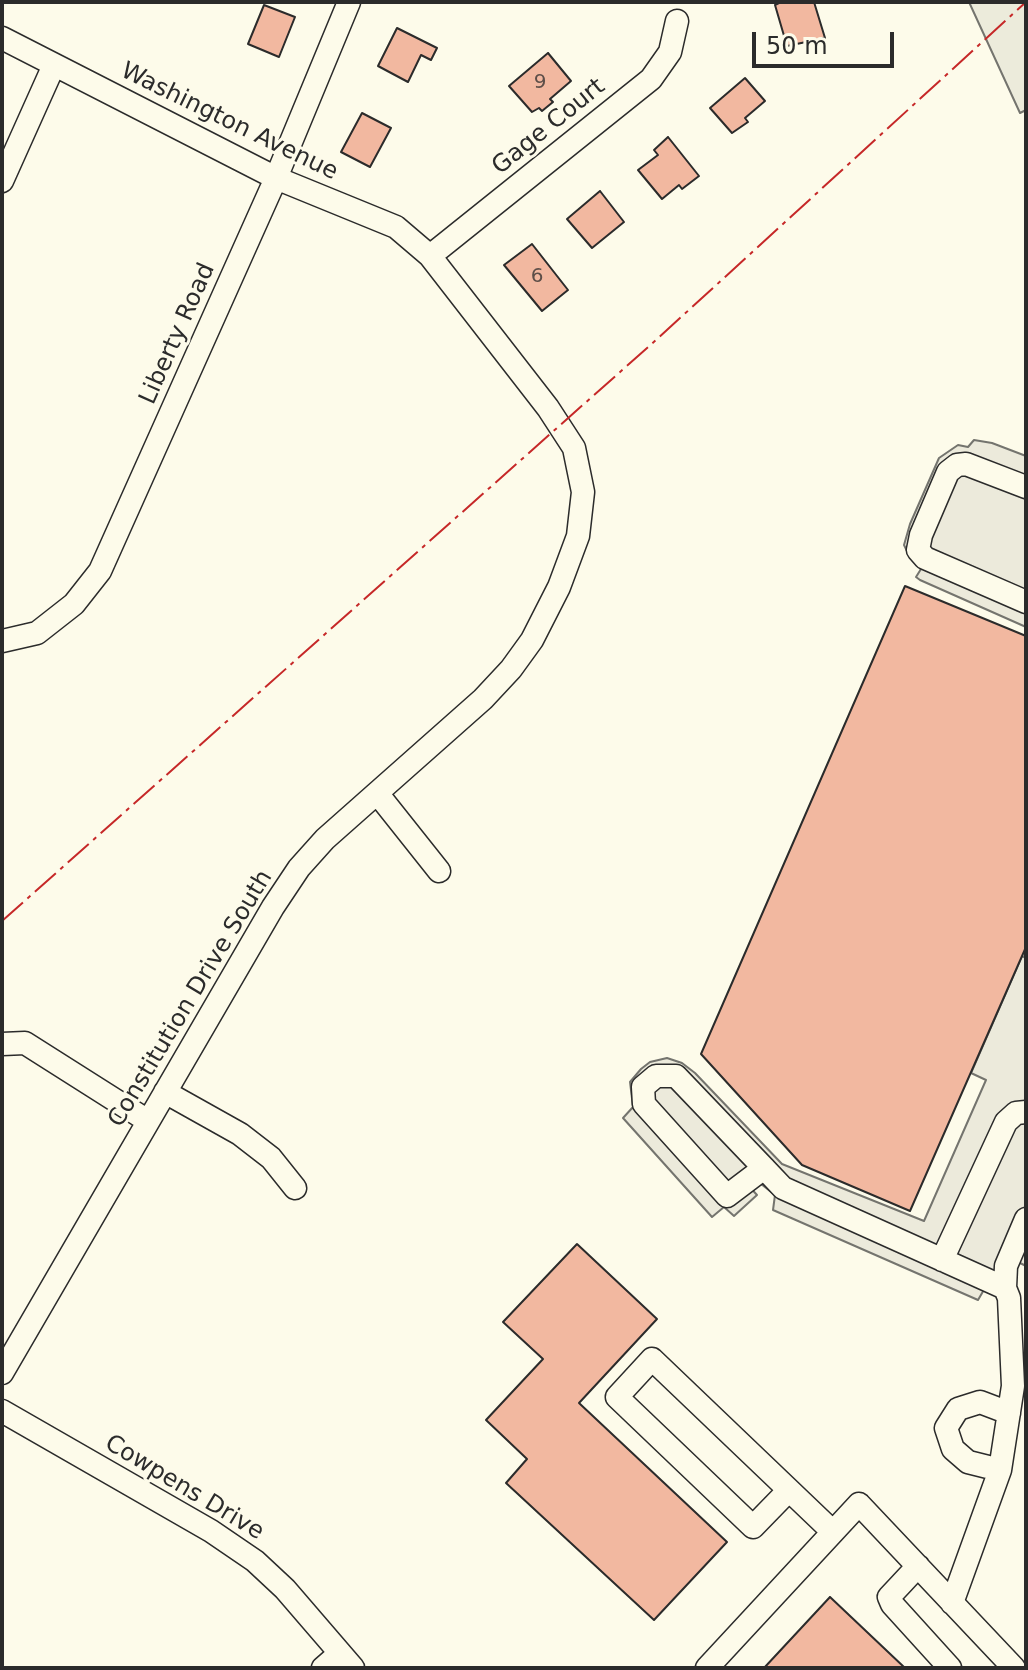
<!DOCTYPE html>
<style>
body{margin:0}
#map{position:relative;width:1028px;height:1670px;overflow:hidden;background:#fdfbea;font-family:"DejaVu Sans",sans-serif}
canvas{display:block}
.frame{position:absolute;inset:0;border:4px solid #2b2b2b;pointer-events:none}
.scale{position:absolute;left:752px;top:32px;width:142px;height:36px;box-sizing:border-box;border:4px solid #2b2b2b;border-top:0;padding-left:10px;font-size:24px;line-height:28px;white-space:nowrap;color:#2b2b2b;-webkit-text-stroke:6px #fdfbea;paint-order:stroke}
</style>
<div id="map">
<canvas width="1028" height="1670"></canvas>
<div class="frame"></div>
<div class="scale">50 m</div>
</div>
<script>
const ctx = document.querySelector('canvas').getContext('2d');
ctx.lineJoin = 'round';
function paint(path, color) {
  ctx.fillStyle = color;
  ctx.fill(path, 'evenodd');
}
function poly(rows) {
  const path = new Path2D();
  for (const r of rows) {
    path.moveTo(r[0], r[1]);
    for (let i = 2; i < r.length; i += 2) path.lineTo(r[i], r[i + 1]);
  }
  return path;
}
function trace(path, color, width, dash) {
  ctx.strokeStyle = color;
  ctx.lineWidth = width;
  ctx.lineCap = dash ? 'butt' : 'round';
  ctx.setLineDash(dash || []);
  ctx.stroke(path);
}
function write(font, color, halo, rows, align = 'center') {
  ctx.font = font + ' "DejaVu Sans",sans-serif';
  ctx.lineWidth = 6;
  ctx.setLineDash([]);
  ctx.textBaseline = 'middle';
  ctx.strokeStyle = halo;
  ctx.fillStyle = color;
  for (const [text, x, y, turn = 0] of rows) {
    ctx.save();
    ctx.translate(x, y);
    ctx.rotate((+turn || 0) * Math.PI / 180);
    ctx.textAlign = isNaN(turn) ? turn : align;
    if (halo) ctx.strokeText(text, 0, 0);
    ctx.fillText(text, 0, 0);
    ctx.restore();
  }
}
const green = poly([
 [969,2,1026,2,1026,110,1020,113,969,2]
]);
paint(green, '#ecebdb');
trace(green, '#74746e', 2);
const parking = poly([
 [974,440,992,443,1026,456,1026,627,920,580,916,577,921,569,920,565,910,557,904,545,910,524,939,458,958,445,968,447,974,440],
 [1022,956,1026,958,1026,1266,1016,1261,985,1288,978,1300,773,1210,775,1195,756,1180,748,1185,757,1195,734,1216,724,1207,712,1217,623,1118,633,1107,630,1082,641,1069,650,1062,667,1058,682,1063,695,1073,782,1164,924,1221,986,1080,971,1073,1022,956]
]);
paint(parking, '#eceadb');
trace(parking, '#74746e', 2);
const building = poly([
 [781,2,814,2,825,38,787,46,775,5,781,2],
 [264,5,295,17,279,57,248,44,264,5],
 [397,28,437,48,431,60,421,55,408,82,378,66,397,28],
 [548,53,571,81,550,99,553,102,542,111,539,108,532,112,509,86,548,53],
 [745,78,765,101,745,118,748,122,732,133,710,108,745,78],
 [362,113,391,128,370,167,341,152,362,113],
 [668,137,699,176,682,189,679,185,662,199,638,170,658,155,654,150,668,137],
 [600,191,624,222,592,248,567,219,600,191],
 [532,244,568,290,542,311,504,265,532,244],
 [905,586,1026,636,1026,947,910,1211,802,1165,701,1054,905,586],
 [577,1244,657,1319,579,1403,727,1542,654,1620,506,1483,527,1459,486,1420,543,1359,503,1322,577,1244],
 [830,1597,905,1668,764,1668,830,1597]
]);
paint(building, '#f2b8a0');
trace(building, '#2b2b2b', 2);
const minor = poly([
 [2,38,276,178,396,227,430,256,548,408,574,448,583,492,578,536,559,587,532,640,511,669,483,699,325,839,299,868,273,907,2,1373],
 [2,181,54,65],
 [430,256,651,79,670,52,677,21],
 [1026,487,966,464,957,465,948,472,921,535,918,550,925,558,1026,602],
 [2,641,37,633,74,604,100,571,276,178,349,2],
 [377,793,439,871],
 [2,1044,25,1043,148,1121],
 [165,1092,240,1134,271,1158,295,1188],
 [764,1168,727,1196,644,1104,643,1087,656,1076,676,1076,764,1168,783,1188,1005,1288],
 [942,1260,1006,1122,1016,1113,1026,1112],
 [2,1411,211,1531,255,1561,285,1589,353,1668],
 [1009,1413,980,1402,958,1409,946,1428,953,1449,968,1462,1000,1470,1013,1386,1009,1298,1005,1288,1006,1266,1026,1219],
 [789,1490,753,1527,617,1397,652,1359,833,1532],
 [918,1566,889,1597,892,1604,950,1668],
 [952,1603,1000,1470],
 [323,1668,339,1654],
 [707,1668,859,1504,1014,1668]
]);
trace(minor, '#2b2b2b', 25);
trace(minor, '#fdfbea', 22);
trace(poly([
 [2,921,656,340,1026,2]
]), '#c62828', 2, [28, 6, 4, 6]);
write('20px', '#5d4e48', null, [
 ["9",540,83],
 ["6",537,277]
]);
write('24px', '#2b2b2b', '#fdfbea', [
 ["Washington Avenue",229,122,26],
 ["Gage Court",549,127,-39],
 ["Liberty Road",178,334,-66],
 ["Constitution Drive South",191,999,-59],
 ["Cowpens Drive",184,1488,31]
]);
</script>
